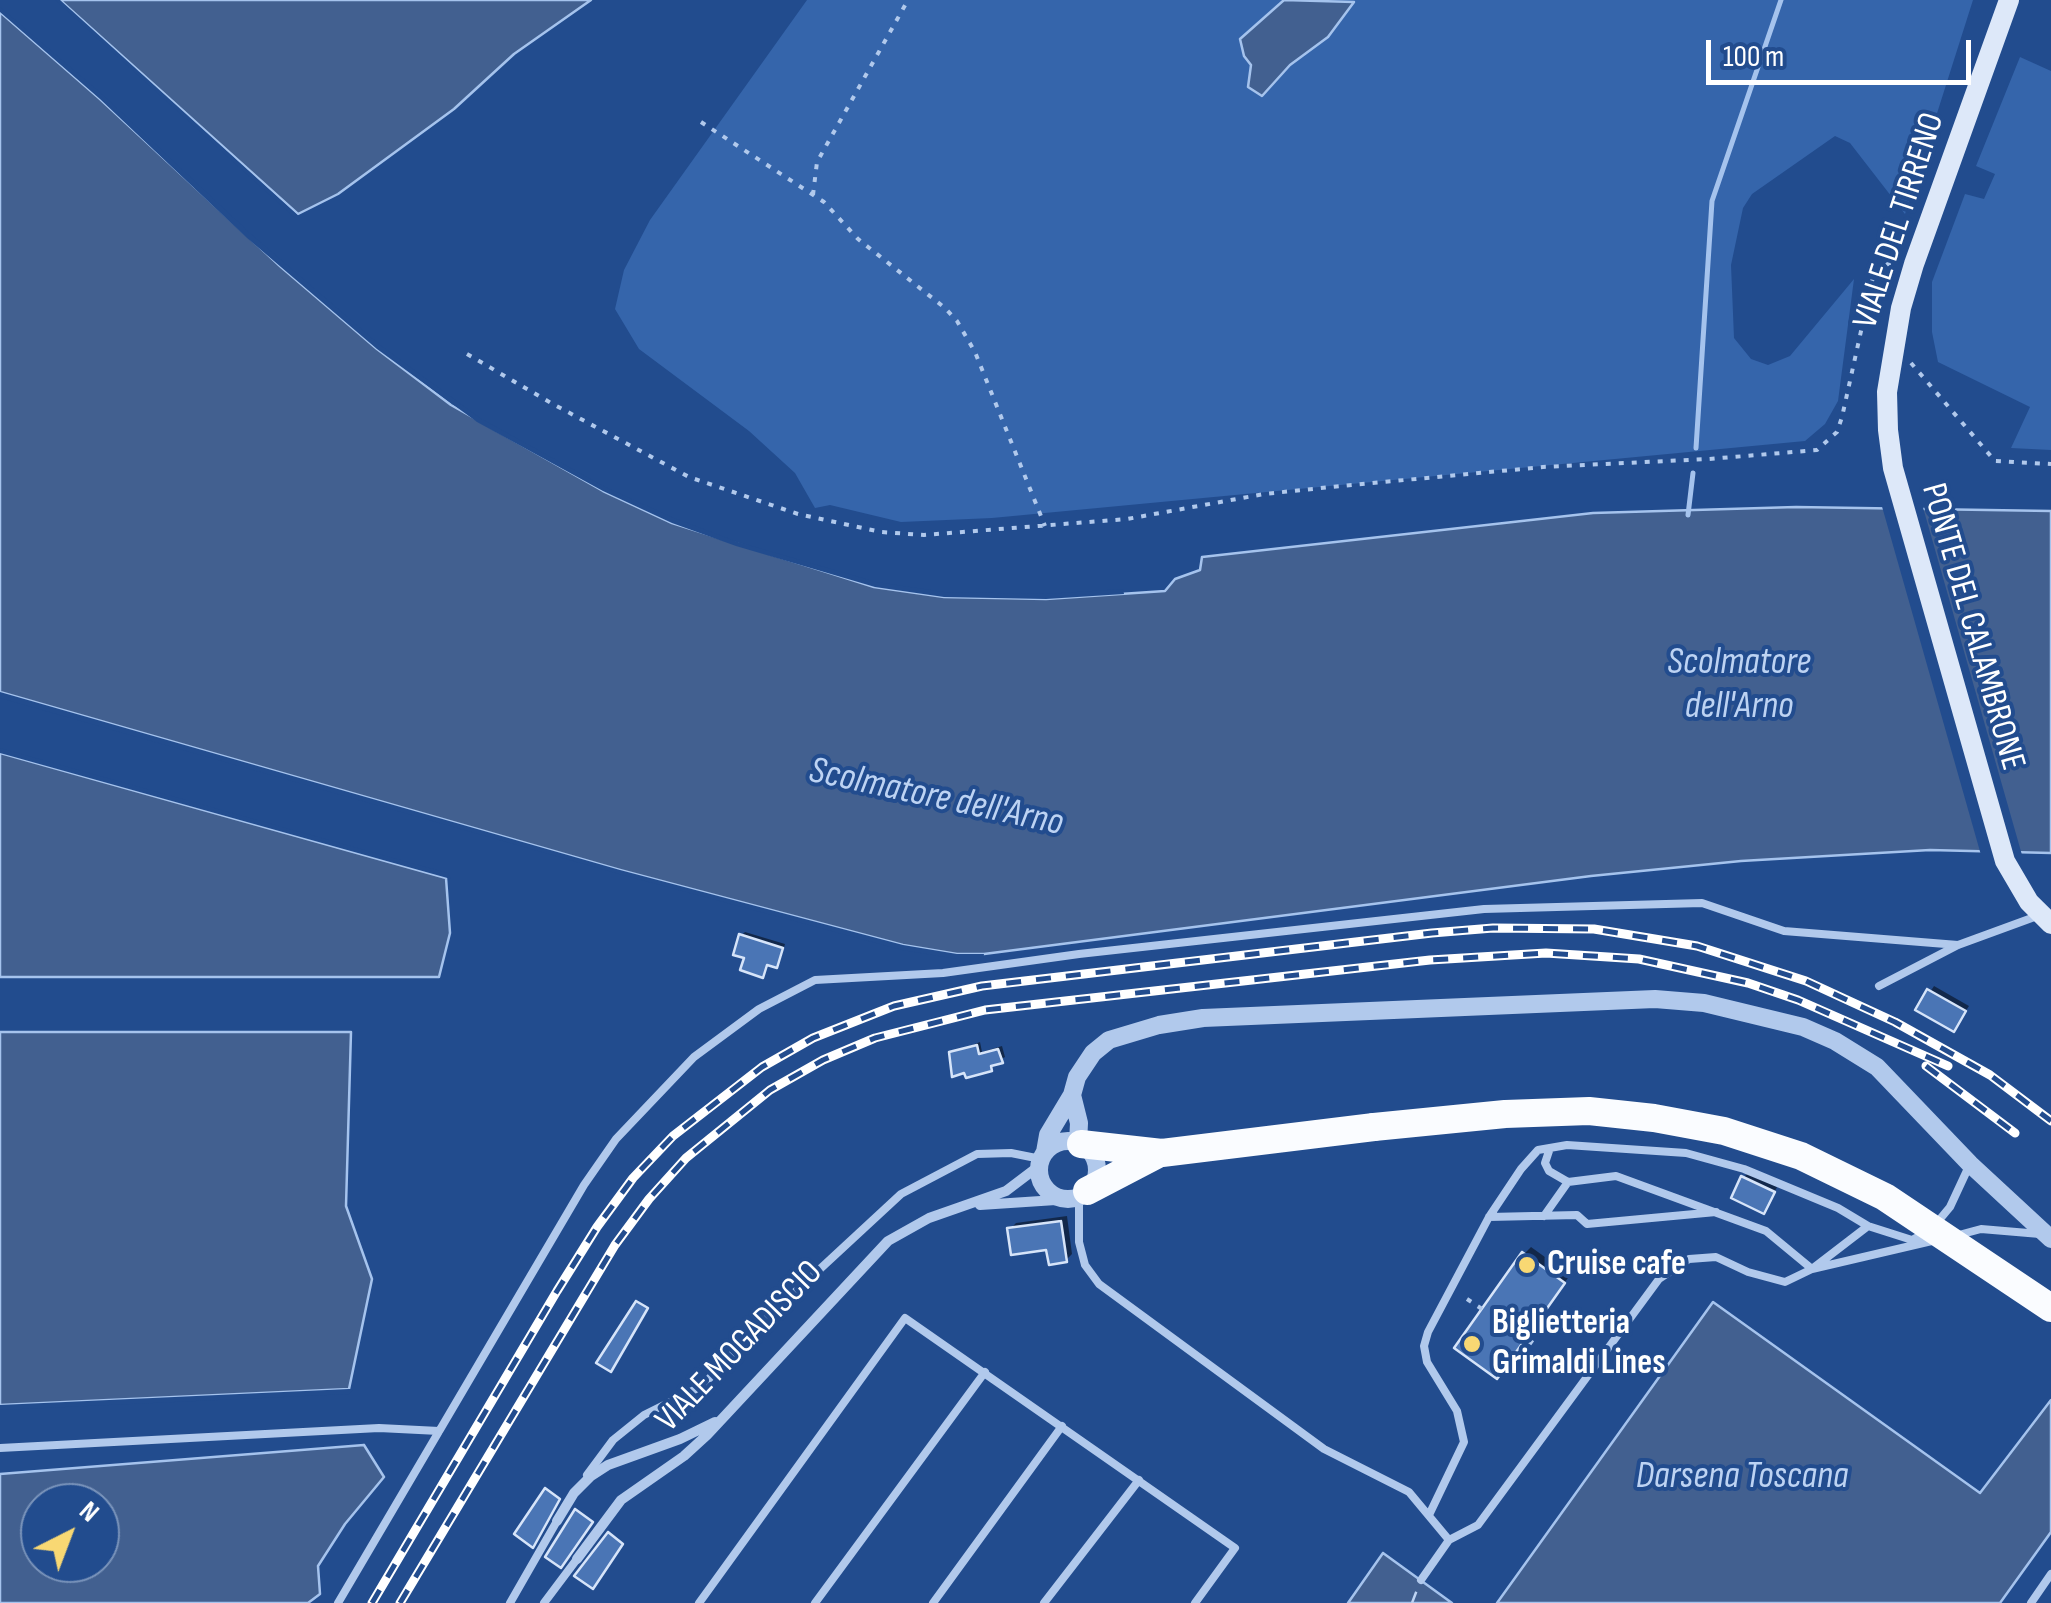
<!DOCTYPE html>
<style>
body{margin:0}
#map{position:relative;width:2051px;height:1603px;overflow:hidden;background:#224c8e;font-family:"Sofia Sans Condensed",sans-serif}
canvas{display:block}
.north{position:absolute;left:20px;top:1483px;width:100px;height:100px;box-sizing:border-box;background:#224c8e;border:2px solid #7a94bb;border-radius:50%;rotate:42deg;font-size:28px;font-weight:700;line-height:40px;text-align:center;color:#fff}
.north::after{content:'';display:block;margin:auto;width:35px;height:45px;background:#f8d873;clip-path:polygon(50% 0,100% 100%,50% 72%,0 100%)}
.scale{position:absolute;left:1706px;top:40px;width:265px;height:45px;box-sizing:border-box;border:5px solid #fff;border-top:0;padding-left:12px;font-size:30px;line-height:35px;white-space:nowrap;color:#fff;-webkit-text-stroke:8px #224c8e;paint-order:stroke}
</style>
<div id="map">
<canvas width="2051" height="1603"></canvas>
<div class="north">N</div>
<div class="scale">100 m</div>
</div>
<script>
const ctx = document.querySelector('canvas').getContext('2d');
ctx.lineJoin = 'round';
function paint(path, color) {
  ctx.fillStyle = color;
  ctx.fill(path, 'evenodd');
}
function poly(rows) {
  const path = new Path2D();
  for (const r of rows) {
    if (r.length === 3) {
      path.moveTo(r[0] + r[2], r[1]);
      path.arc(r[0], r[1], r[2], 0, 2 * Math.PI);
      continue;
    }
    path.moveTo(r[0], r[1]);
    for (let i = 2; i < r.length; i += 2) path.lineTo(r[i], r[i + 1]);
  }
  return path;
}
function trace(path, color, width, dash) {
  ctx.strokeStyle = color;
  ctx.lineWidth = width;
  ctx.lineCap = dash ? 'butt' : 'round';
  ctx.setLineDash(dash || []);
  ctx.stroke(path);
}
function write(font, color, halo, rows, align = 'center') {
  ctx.font = font + ' "Sofia Sans Condensed",sans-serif';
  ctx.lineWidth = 8;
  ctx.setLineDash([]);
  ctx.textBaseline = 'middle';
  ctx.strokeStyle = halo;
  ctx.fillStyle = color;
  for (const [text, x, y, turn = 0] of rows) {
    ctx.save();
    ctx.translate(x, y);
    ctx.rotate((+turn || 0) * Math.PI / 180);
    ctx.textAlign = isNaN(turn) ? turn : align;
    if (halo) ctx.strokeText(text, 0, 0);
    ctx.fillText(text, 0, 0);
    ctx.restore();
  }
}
paint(poly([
 [807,0,1973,0,1905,214,1850,143,1835,136,1752,194,1743,208,1731,265,1734,338,1751,359,1768,365,1790,356,1854,279,1838,401,1825,424,1805,441,992,518,901,522,830,505,815,508,795,473,749,431,639,349,615,309,624,270,650,220],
 [2020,57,2051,71,2051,450,2011,448,2030,407,1938,362,1932,332,1932,282,1965,194,1984,199,1995,174,1976,166]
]), '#3565ab');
const water = poly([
 [60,0,591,0,514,54,454,109,338,194,298,214,60,0],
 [1284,0,1354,2,1328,37,1290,65,1262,96,1248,87,1251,65,1244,56,1240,39,1284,0],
 [0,12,100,99,281,267,377,349,451,405,603,491,672,523,874,587,944,597,1046,599,1165,591,1175,579,1200,570,1202,557,1593,513,1796,507,2051,511,2051,853,1930,850,1741,861,1591,876,984,954,957,954,903,945,620,870,0,692,0,12],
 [0,753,446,878,450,933,439,977,0,977,0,753],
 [0,1032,351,1032,346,1206,372,1279,349,1389,0,1405,0,1032],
 [1713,1302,1980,1493,2051,1400,2051,1532,2000,1603,1497,1603,1713,1302],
 [364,1445,384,1477,345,1524,318,1566,320,1594,308,1603,0,1603,0,1474,364,1445],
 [40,1503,100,1503,100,1563,40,1563,40,1503],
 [1383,1553,1452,1603,1348,1603,1383,1553]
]);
paint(water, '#426090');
trace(water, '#a5c3ed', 2.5);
paint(poly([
 [55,0,60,0,301,218,295,218],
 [0,7,103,95,251,234,380,345,480,418,605,487,674,518,738,542,876,582,944,592,1046,594,1123,589,1124,594,1046,599,944,597,875,587,736,546,672,523,603,491,477,422,377,349,247,238,100,99,0,12],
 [1881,503,1922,504,2022,855,1981,855],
 [0,692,620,870,903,945,957,954,984,954,983,959,957,959,902,950,619,874,0,698],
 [0,748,411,863,448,873,451,879,0,753],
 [349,1389,354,1389,349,1394,0,1410,0,1405]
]), '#224c8e');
paint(poly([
 [745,932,785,944,780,961,776,965,769,963,762,975,747,956,741,936],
 [1934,986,1969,1006,1954,1029,1919,1009],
 [980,1042,982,1052,1002,1046,1005,1057,994,1063,991,1069,952,1053],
 [1748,1173,1777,1187,1768,1206,1743,1178],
 [1067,1216,1072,1254,1066,1260,1010,1229,1016,1223],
 [1531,1247,1570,1275,1504,1369,1524,1254]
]), '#0007');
trace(poly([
 [1696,448,1712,201,1781,0],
 [1688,515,1693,473]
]), '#a5c3ed', 5);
trace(poly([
 [1412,1603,1420,1582]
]), '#bdd3f3', 2.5, [12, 10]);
const building = poly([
 [739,934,783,948,777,968,767,965,763,978,740,970,744,958,733,955,739,934],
 [1927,989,1966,1011,1954,1032,1915,1010,1927,989],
 [977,1045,979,1054,998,1049,1003,1063,991,1066,992,1071,966,1078,964,1073,952,1077,949,1052,977,1045],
 [1741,1176,1775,1192,1764,1214,1731,1198,1741,1176],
 [1061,1221,1067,1262,1049,1265,1046,1250,1011,1255,1007,1228,1061,1221],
 [1522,1252,1565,1283,1497,1379,1454,1348,1522,1252],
 [636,1301,648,1308,611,1372,596,1363,636,1301],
 [545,1488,560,1499,533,1548,514,1534,545,1488],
 [575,1509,593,1522,561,1568,545,1557,575,1509],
 [608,1532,623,1544,593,1589,574,1576,608,1532]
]);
paint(building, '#4a75b5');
trace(building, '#d6e4f9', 2.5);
trace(poly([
 [701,122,824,202,858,239,945,308,957,321,975,352,1045,526],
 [813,195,817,162,908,0],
 [467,354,551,403,689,477,798,514,881,532,924,535,1127,519,1264,494,1341,486,1543,467,1709,459,1817,450,1837,432,1842,417,1873,277,1889,263,1897,263],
 [1911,363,1995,461,2051,464],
 [1467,1299,1482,1309],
 [1526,1373,1515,1365,1541,1328,1551,1313,1562,1321]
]), '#b1c9ec', 4, [5, 8]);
trace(poly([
 [1879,986,1958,945,2040,915],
 [1550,1148,1545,1163,1549,1171,1568,1182],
 [1079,1196,1079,1242,1085,1265,1099,1284,1324,1449,1409,1492,1449,1540,1421,1580],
 [1544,1216,1568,1182,1616,1176,1766,1231,1812,1269,1868,1226],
 [1489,1217,1577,1215,1587,1224,1716,1212],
 [1935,1225,1950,1207,1970,1164],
 [1955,1236,1981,1229,2040,1234],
 [0,1448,379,1428,439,1431],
 [587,1475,613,1440,644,1415,702,1386,766,1319,901,1194,977,1154,1011,1153,1041,1159],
 [1429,1515,1464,1442,1457,1411,1427,1362,1424,1346,1428,1332,1489,1217,1521,1169,1538,1150,1567,1145,1686,1153,1744,1169,1838,1208,1868,1226,1912,1240,1925,1233],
 [1449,1540,1478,1525,1659,1279,1689,1259,1716,1257,1748,1272,1785,1282,1812,1269,1936,1240],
 [338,1603,584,1185,616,1139,694,1057,759,1009,815,980,943,973,1079,954,1484,909,1702,903,1784,931,1958,945],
 [510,1603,557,1521],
 [544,1603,577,1559],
 [699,1603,905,1318,1235,1548,1195,1603],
 [815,1603,985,1372],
 [933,1603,1062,1426],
 [1044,1603,1139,1480],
 [2031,1603,2051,1574]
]), '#b1c9ec', 8);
trace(poly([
 [980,1205,1071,1199],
 [557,1521,574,1493,591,1476,608,1465,680,1439,715,1422],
 [577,1559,621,1500,684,1456,707,1435,888,1241,929,1218,1006,1191,1039,1166]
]), '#b1c9ec', 10);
trace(poly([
 [1072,1095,1079,1123,1078,1143],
 [1068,1170,29],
 [1045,1152,1048,1135,1072,1095,1077,1077,1093,1053,1109,1040,1159,1025,1203,1018,1655,999,1704,1003,1803,1027,1835,1041,1877,1067,1970,1164,2051,1239]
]), '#b1c9ec', 18);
trace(poly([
 [2009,0,1914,264,1901,308,1887,392,1888,430,1893,468,2005,861,2029,902,2051,924]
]), '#dde8f9', 20);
trace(poly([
 [1081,1144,1162,1153,1374,1127],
 [1087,1191,1156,1155]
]), '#fafcff', 28);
const rail = poly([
 [1926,1066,2015,1133],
 [372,1603,557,1291,597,1227,633,1178,673,1136,762,1067,813,1038,894,1006,982,986,1432,933,1493,928,1594,929,1697,946,1806,981,1895,1022,1990,1075,2051,1121],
 [400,1603,615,1245,649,1199,686,1158,770,1090,823,1060,875,1038,985,1010,1430,960,1546,953,1639,959,1748,983,1798,1000,1948,1066]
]);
trace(rail, '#fff', 9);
trace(rail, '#224c8e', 5, [15]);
trace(poly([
 [1374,1127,1505,1114,1589,1111,1654,1118,1724,1131,1801,1156,1885,1197,2051,1308]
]), '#fafcff', 28);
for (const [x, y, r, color] of [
 [1527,1265,10,"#f8d873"],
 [1472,1344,10,"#f8d873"]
]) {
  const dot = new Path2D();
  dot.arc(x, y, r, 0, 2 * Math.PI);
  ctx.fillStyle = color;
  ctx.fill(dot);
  trace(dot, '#224c8e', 4);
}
write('35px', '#fff', '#224c8e', [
 ["VIALE DEL TIRRENO",1900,221,-72],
 ["PONTE DEL CALAMBRONE",1972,627,74],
 ["VIALE MOGADISCIO",740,1347,-46]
]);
write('bold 35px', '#fff', '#224c8e', [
 ["Cruise cafe",1547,1265],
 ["Biglietteria",1492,1324],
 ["Grimaldi Lines",1492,1364]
], 'left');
write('italic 38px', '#bdd3f3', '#224c8e', [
 ["Scolmatore",1739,663],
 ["dell'Arno",1739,707],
 ["Scolmatore dell'Arno",936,798,12],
 ["Darsena Toscana",1742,1477]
]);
</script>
